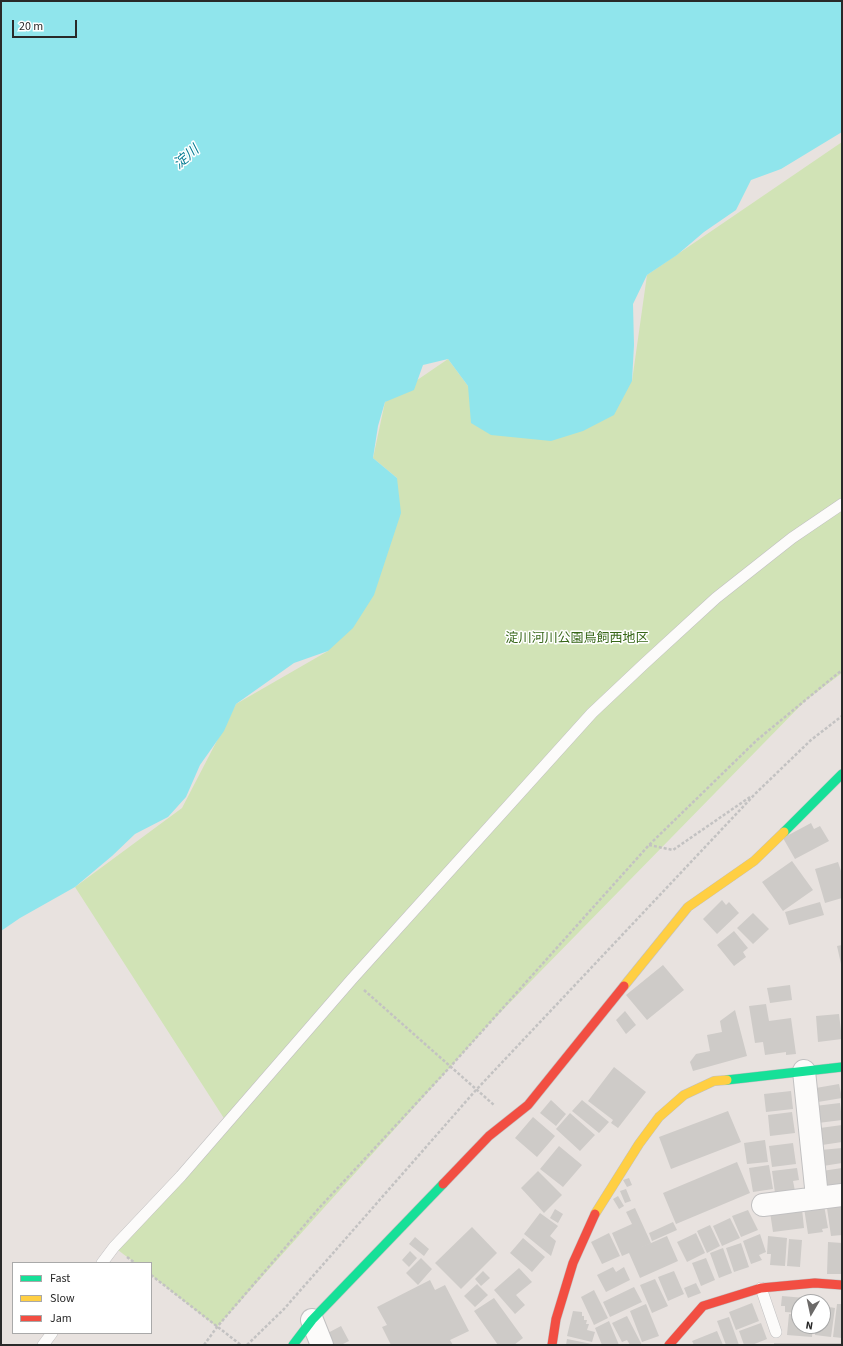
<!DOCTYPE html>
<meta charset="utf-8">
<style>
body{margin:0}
#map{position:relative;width:843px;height:1346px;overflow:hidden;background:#e8e2df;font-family:"Source Sans 3",sans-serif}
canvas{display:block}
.frame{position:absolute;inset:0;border:2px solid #292929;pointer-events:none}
.legend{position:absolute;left:12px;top:1262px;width:140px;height:72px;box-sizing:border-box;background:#fff;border:1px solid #a9a9a9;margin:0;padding:5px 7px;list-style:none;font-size:12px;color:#292929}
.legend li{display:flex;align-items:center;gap:8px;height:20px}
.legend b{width:20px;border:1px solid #a9a9a9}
.north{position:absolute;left:791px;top:1294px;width:40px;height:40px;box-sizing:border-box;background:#fff;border:1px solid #a9a9a9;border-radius:50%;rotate:189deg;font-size:11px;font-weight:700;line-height:16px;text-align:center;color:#292929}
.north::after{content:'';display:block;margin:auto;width:14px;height:18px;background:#6c6a69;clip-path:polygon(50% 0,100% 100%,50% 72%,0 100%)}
.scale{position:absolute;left:12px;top:20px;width:65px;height:18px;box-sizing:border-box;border:2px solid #292929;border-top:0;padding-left:5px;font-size:12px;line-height:14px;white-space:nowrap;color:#292929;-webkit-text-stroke:3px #fff;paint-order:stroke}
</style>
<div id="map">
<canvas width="843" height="1346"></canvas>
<div class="frame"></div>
<ul class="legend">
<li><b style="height:5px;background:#16e098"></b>Fast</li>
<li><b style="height:5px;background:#ffcf43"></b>Slow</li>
<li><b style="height:5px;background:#f24e42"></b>Jam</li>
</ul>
<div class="north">N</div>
<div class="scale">20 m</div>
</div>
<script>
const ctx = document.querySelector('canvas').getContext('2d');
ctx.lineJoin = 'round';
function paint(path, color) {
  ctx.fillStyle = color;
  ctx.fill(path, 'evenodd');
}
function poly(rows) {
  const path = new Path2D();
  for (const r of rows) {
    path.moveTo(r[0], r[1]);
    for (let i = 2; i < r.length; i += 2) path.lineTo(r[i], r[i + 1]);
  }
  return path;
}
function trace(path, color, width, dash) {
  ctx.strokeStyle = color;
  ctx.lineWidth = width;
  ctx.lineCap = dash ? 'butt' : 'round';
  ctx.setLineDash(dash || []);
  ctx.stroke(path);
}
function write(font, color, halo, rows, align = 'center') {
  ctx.font = font + ' "Source Sans 3","Noto Sans JP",sans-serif';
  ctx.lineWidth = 3;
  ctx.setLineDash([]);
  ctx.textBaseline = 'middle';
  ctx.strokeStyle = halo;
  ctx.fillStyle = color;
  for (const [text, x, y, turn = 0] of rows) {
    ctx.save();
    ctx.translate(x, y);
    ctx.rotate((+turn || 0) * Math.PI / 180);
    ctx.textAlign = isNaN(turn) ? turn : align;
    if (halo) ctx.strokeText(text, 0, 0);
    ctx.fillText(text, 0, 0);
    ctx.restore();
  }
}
paint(poly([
 [842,142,842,673,806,700,489,1024,217,1327,151,1275,151,1263,135,1263,114,1247,227,1123,75,887,182,808,236,704,328,651,397,478,373,458,385,402,448,359,468,386,632,381,647,275]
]), '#d1e3b6');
paint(poly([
 [1,1,842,1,842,132,781,169,751,180,736,210,704,232,677,255,647,275,633,304,634,345,632,381,614,415,583,431,551,441,491,435,471,423,468,386,448,359,423,365,414,390,385,402,378,426,373,458,397,478,401,513,374,595,353,628,328,651,294,663,236,704,224,731,200,765,186,797,168,817,135,834,112,856,75,887,20,918,1,931]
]), '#90e5ec');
paint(poly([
 [811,823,814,829,820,826,829,841,795,859,783,838],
 [792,861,813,890,783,911,762,882],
 [838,862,841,871,842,870,842,898,825,903,815,869],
 [722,900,726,905,729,902,739,913,717,934,703,919],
 [820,902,824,915,789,925,785,912],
 [753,913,769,929,753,944,737,928],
 [734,931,748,948,743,952,746,957,734,966,717,945],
 [842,945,842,964,841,964,837,946],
 [663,965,684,990,647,1020,626,995],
 [790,985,792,1000,770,1003,767,988],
 [766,1004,769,1021,791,1018,796,1054,786,1055,786,1052,765,1055,763,1042,755,1043,749,1006],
 [735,1010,747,1056,693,1071,690,1062,696,1054,710,1051,707,1035,722,1032,720,1021],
 [625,1011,636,1025,626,1034,616,1020],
 [839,1014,842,1039,818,1042,816,1016],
 [614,1067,646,1092,618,1128,611,1123,613,1120,588,1101],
 [839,1084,842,1098,812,1103,810,1089],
 [791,1091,793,1109,766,1112,764,1094],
 [551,1100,566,1114,556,1126,540,1113],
 [582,1100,609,1122,599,1133,572,1111],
 [840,1103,842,1120,818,1123,815,1106],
 [728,1111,741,1142,671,1169,659,1137],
 [792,1112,795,1133,770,1136,768,1115],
 [570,1113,595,1135,580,1151,556,1129],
 [533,1117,555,1136,537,1157,515,1138],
 [842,1125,842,1142,822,1145,820,1128],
 [765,1140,768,1162,747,1164,744,1143],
 [793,1143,796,1164,772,1167,769,1146],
 [559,1146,582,1165,563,1187,540,1169],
 [842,1148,842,1163,823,1166,821,1150],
 [737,1162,750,1193,676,1224,663,1193],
 [769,1165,773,1189,753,1192,749,1168],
 [797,1168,799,1180,793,1181,795,1191,775,1193,772,1171],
 [842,1168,842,1184,824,1187,822,1171],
 [538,1171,562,1195,544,1213,521,1188],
 [629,1178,632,1185,627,1187,623,1180],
 [626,1189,631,1201,625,1203,620,1191],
 [618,1196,624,1206,619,1209,613,1199],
 [824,1205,828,1228,822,1229,823,1232,808,1234,804,1208],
 [842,1206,842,1235,831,1236,827,1208],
 [635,1208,651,1243,633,1251,667,1236,678,1261,640,1278,629,1253,622,1256,612,1233,632,1224,626,1212],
 [555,1209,563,1214,558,1223,550,1218],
 [802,1209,804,1228,773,1232,770,1212],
 [748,1210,758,1230,741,1237,732,1216],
 [540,1213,558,1226,550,1236,556,1241,551,1256,524,1234],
 [730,1218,740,1238,722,1246,713,1226],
 [673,1222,677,1230,652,1241,649,1233],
 [710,1225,720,1246,707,1253,697,1231],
 [472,1227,497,1253,461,1289,435,1263],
 [609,1233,620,1256,602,1264,591,1242],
 [696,1233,705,1253,687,1262,677,1242],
 [760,1234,766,1252,759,1255,762,1260,751,1264,743,1241],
 [768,1236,787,1238,785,1266,770,1265,771,1254,767,1254],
 [415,1237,429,1249,424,1256,409,1244],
 [523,1238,545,1257,532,1272,510,1253],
 [789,1239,802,1240,800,1267,787,1266],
 [828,1242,842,1243,842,1274,827,1274],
 [741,1243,749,1267,734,1272,726,1248],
 [723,1248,732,1273,719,1278,710,1253],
 [410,1251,417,1258,409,1267,402,1260],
 [421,1258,432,1269,418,1285,406,1273],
 [706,1258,715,1280,701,1286,692,1263],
 [613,1267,616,1272,624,1267,630,1280,606,1292,597,1275],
 [519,1268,532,1282,516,1295,525,1305,515,1314,494,1290],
 [483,1271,490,1278,481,1286,475,1279],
 [674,1271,684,1294,668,1301,658,1277],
 [655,1279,668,1306,652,1313,640,1285],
 [430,1280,435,1290,445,1285,469,1331,450,1340,453,1345,391,1345,382,1327,387,1325,377,1307],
 [696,1283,701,1293,688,1298,684,1288],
 [477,1284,488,1295,475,1307,464,1296],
 [634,1287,642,1302,610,1317,603,1302],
 [594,1290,608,1318,594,1325,581,1297],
 [782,1296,816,1299,815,1302,799,1302,799,1313,785,1312,785,1306,781,1306],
 [494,1298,523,1338,514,1345,498,1345,474,1311],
 [752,1303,759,1321,736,1330,729,1312],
 [646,1304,659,1336,642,1342,630,1311],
 [837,1304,842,1304,842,1338,833,1337],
 [823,1306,835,1308,831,1337,815,1335,816,1326,823,1326],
 [573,1311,582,1312,582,1316,584,1316,584,1320,587,1320,586,1324,589,1324,587,1330,595,1332,592,1342,567,1336],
 [789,1314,799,1315,799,1326,813,1326,812,1337,787,1335],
 [627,1316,642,1345,630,1345,627,1340,622,1342,612,1323],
 [729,1317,739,1345,726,1345,717,1321],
 [609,1321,619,1345,602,1345,595,1328],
 [761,1323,767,1339,752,1345,744,1345,739,1331],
 [341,1326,349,1341,341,1345,330,1345,324,1335],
 [717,1331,723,1345,694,1345,692,1341],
 [567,1339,592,1344,592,1345,566,1345],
 [774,1343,842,1343,842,1345,774,1345]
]), '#cecbc8');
const lane = poly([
 [102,1263,114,1247,181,1176,352,979,592,713,644,664,716,598,792,538,842,504],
 [761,1288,776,1332],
 [43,1345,52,1333]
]);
const street = poly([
 [804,1071,817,1197],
 [763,1205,842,1195],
 [312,1320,322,1345]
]);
const fast = poly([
 [784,832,842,774],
 [727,1080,842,1067],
 [293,1345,312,1320,443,1184]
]);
const slow = poly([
 [624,986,688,907,754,861,784,832],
 [595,1214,639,1144,659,1117,684,1095,714,1081,727,1080]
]);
const jam = poly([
 [443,1184,489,1136,528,1105,624,986],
 [552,1345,556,1319,573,1263,595,1214],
 [669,1345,703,1306,761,1288,815,1283,842,1285]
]);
trace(lane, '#c1c0c1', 12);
trace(street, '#c1c0c1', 24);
trace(fast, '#c1c0c1', 10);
trace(slow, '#c1c0c1', 10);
trace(jam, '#c1c0c1', 10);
trace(poly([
 [649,845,673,850,750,797],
 [364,990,494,1105],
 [127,1257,135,1263],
 [151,1275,241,1345],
 [204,1345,217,1327,320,1207,450,1067,649,845,757,740,842,670],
 [247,1345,284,1309,476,1090,756,793,811,740,842,716]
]), '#c3c2c2', 2.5, [3, 2]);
trace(lane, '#fcfbfa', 11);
trace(street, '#fcfbfa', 22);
trace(fast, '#16e098', 9);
trace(slow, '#ffcf43', 9);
trace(jam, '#f24e42', 9);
write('13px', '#376718', '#fff', [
 ["淀川河川公園鳥飼西地区",577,639]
]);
write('italic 14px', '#0a7f95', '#fff', [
 ["淀川",187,158,-41]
]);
</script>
